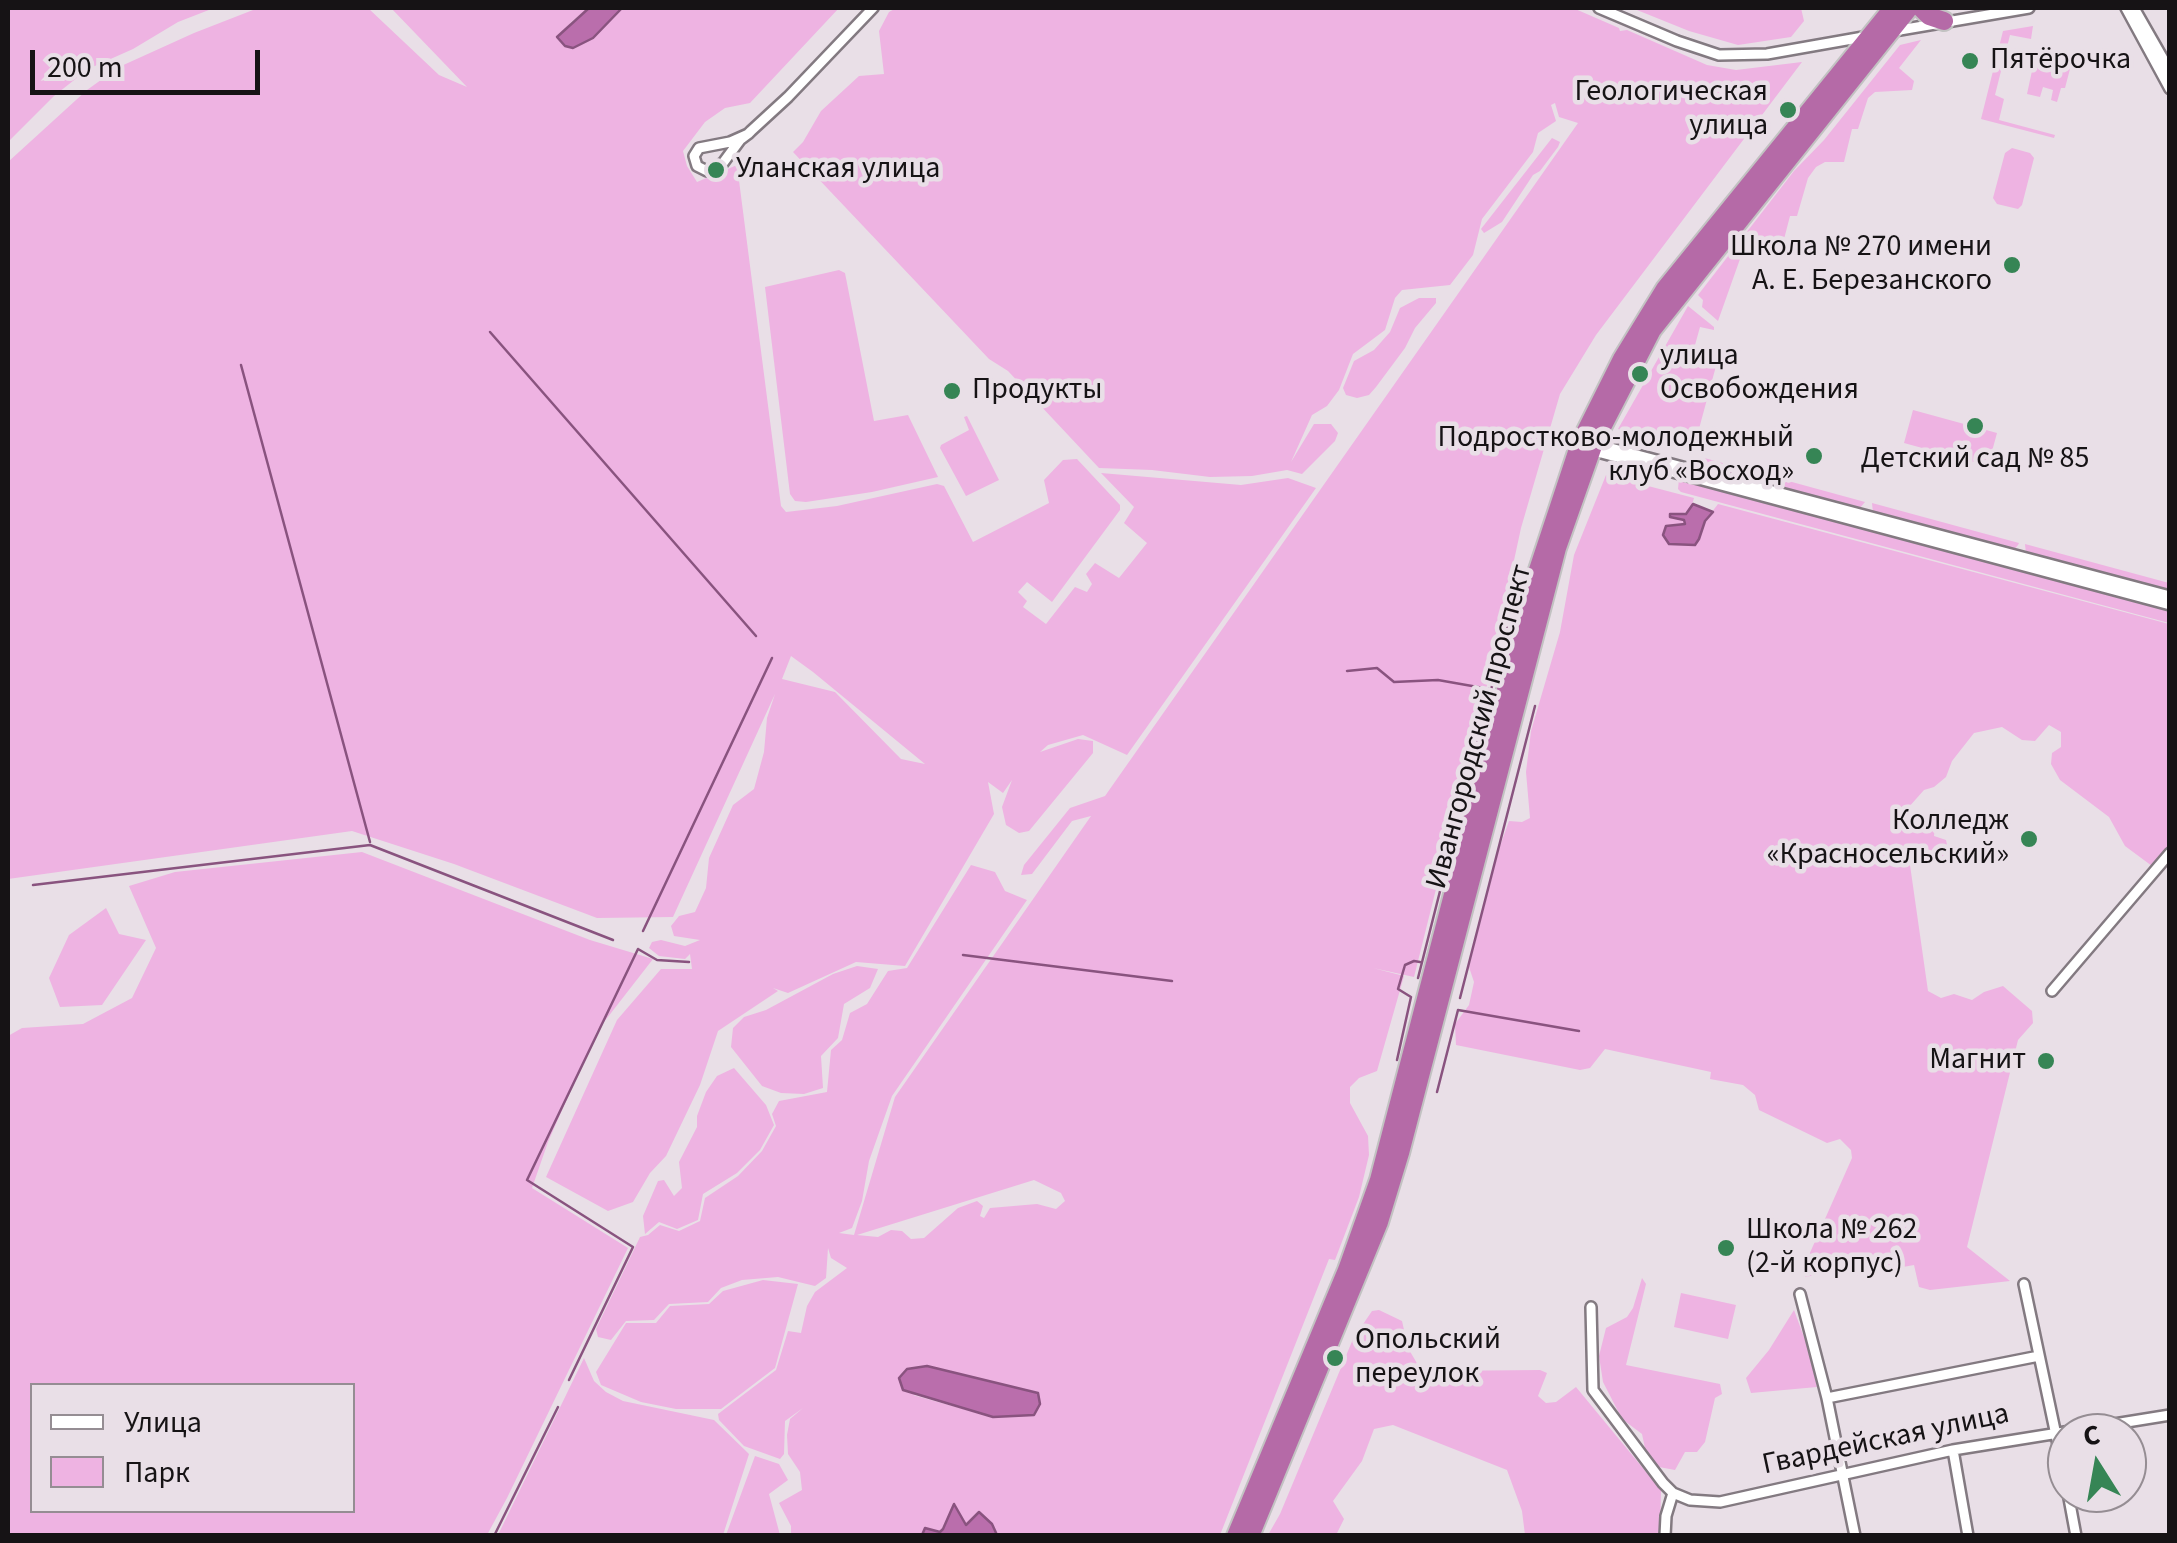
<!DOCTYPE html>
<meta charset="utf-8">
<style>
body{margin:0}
#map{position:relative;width:2177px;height:1543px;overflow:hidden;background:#e9dfe7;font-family:"Source Sans 3",sans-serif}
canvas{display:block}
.frame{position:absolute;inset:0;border:10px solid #161315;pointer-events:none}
.legend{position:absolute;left:30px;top:1383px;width:325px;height:130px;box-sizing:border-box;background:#e9dfe7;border:2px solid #958d93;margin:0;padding:12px 18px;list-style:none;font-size:30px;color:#161315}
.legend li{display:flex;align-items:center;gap:20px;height:50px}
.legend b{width:50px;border:2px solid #958d93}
.north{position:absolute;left:2047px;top:1413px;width:100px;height:100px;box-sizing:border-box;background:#e9dfe7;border:2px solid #958d93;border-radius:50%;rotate:349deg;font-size:28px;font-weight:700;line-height:40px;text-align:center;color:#161315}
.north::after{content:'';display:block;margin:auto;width:35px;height:45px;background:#368555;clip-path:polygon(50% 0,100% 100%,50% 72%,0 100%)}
.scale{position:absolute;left:30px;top:50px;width:230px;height:45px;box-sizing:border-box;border:5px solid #161315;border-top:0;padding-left:12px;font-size:30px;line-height:35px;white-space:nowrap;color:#161315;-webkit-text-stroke:8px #e9dfe7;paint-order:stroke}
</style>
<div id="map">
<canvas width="2177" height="1543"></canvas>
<div class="frame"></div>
<ul class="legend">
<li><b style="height:12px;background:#fff"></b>Улица</li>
<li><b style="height:28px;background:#eeb3e2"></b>Парк</li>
</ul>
<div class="north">С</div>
<div class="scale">200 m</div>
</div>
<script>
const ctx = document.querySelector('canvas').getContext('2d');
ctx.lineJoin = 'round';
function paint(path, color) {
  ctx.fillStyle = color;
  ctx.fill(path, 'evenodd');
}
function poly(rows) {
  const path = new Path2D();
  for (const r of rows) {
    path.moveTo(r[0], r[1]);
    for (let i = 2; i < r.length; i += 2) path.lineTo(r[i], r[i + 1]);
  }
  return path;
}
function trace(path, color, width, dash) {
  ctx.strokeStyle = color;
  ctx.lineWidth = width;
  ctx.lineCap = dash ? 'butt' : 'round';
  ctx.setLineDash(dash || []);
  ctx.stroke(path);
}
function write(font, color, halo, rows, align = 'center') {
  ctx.font = font + ' "Source Sans 3",sans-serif';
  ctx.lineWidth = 9;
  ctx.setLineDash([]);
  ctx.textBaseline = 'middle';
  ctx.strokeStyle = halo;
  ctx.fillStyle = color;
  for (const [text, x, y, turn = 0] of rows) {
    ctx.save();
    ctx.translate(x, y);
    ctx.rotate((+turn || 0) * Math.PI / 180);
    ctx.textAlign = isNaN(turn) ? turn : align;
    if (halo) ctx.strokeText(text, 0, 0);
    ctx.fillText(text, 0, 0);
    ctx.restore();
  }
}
paint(poly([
 [8,8,214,8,178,22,133,49,88,69,54,96,8,142],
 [272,8,368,8,439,75,467,87,391,8,589,8,571,22,560,42,573,48,622,8,839,8,750,103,725,108,705,122,683,151,687,166,697,182,737,165,781,506,786,512,837,506,937,484,944,486,973,542,1049,503,1044,480,1063,460,1077,459,1120,505,1120,510,1052,602,1027,582,1018,592,1027,601,1023,607,1046,624,1075,587,1087,592,1092,584,1086,574,1095,563,1119,578,1147,543,1124,523,1134,507,1101,473,1241,485,1288,478,1316,488,1127,755,1083,735,1048,745,1040,752,1078,739,1093,741,1093,753,1029,831,1019,833,1006,825,1002,807,1012,780,1003,793,988,782,994,814,905,966,856,962,788,993,773,988,778,991,718,1031,700,1085,666,1156,650,1173,633,1202,608,1211,546,1177,617,1020,661,969,692,969,690,954,685,959,659,956,649,948,652,942,661,940,685,946,700,940,674,936,671,926,679,916,695,912,706,888,709,858,733,805,754,789,764,752,767,718,775,694,673,917,597,918,454,864,352,831,8,879,8,162,87,90,119,67,194,33,253,10],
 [791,656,813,672,925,764,901,759,835,692,782,679],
 [896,8,1573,8,1619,28,1620,31,1627,30,1707,65,1736,70,1802,62,1596,335,1560,394,1521,528,1488,681,1414,977,1373,968,1404,976,1377,1071,1359,1078,1350,1087,1350,1103,1368,1136,1369,1155,1359,1197,1335,1260,1329,1259,1220,1535,997,1535,992,1524,979,1512,967,1526,959,1513,948,1517,940,1532,925,1528,922,1535,791,1535,791,1526,779,1503,802,1490,800,1472,788,1454,787,1435,790,1419,803,1408,785,1421,784,1454,780,1459,744,1446,719,1420,718,1414,776,1370,788,1331,801,1333,807,1306,815,1292,847,1268,831,1258,828,1248,826,1278,815,1286,778,1277,742,1280,721,1288,708,1302,669,1304,654,1320,626,1321,611,1340,598,1337,596,1329,640,1237,648,1235,660,1225,679,1231,700,1221,705,1198,738,1176,762,1151,776,1126,772,1114,779,1101,827,1092,831,1050,842,1040,850,1013,867,1004,888,971,907,968,971,865,995,872,1005,891,1027,900,892,1096,869,1161,862,1201,852,1228,839,1233,854,1235,895,1097,1091,816,1072,821,1032,874,1021,875,1024,865,1070,808,1105,796,1578,123,1559,117,1555,103,1551,105,1556,121,1538,133,1533,152,1482,219,1473,255,1450,285,1402,290,1395,298,1385,330,1353,354,1339,390,1327,406,1312,415,1291,462,1314,424,1331,424,1338,433,1335,441,1302,474,1287,470,1252,476,1210,477,1152,470,1099,468,1008,371,989,359,793,152,803,142,821,111,859,76,884,74,879,31,889,12],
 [1034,1180,1061,1193,1065,1201,1056,1209,1037,1204,990,1208,984,1218,980,1216,983,1206,977,1201,958,1208,924,1238,911,1239,902,1231,891,1230,878,1237,857,1235],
 [1008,1388,1038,1393,1021,1414,992,1417,913,1395],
 [1632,8,1801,8,1804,21,1791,37,1738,45,1689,31],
 [2033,26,2031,39,2010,35,1995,95,2004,99,1999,120,2055,135,2054,138,1981,119,2003,31],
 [1921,40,1899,68,1914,81,1912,90,1875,92,1868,98,1858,129,1852,129,1844,162,1825,162,1816,167,1808,178,1797,216,1790,216,1783,243,1789,245,1787,250,1755,253,1740,259,1718,321,1702,307,1703,300,1698,295,1794,171,1824,140,1900,45],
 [2035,57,2071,65,2065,88,2061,88,2057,102,2051,100,2053,90,2043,87,2040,97,2027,94],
 [1552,138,1560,142,1558,147,1540,171,1533,175,1502,222,1484,233,1481,229],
 [2012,148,2030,153,2034,158,2022,205,2018,209,1997,204,1993,198,2005,153],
 [839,270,845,273,874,421,908,415,938,477,872,492,806,502,795,501,790,494,765,287],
 [1419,298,1436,298,1436,303,1415,328,1405,348,1376,387,1369,395,1357,398,1346,395,1343,388,1354,361,1374,350,1390,332,1400,308],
 [1688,306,1714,327,1714,330,1700,327,1692,356,1716,366,1693,451,1618,429],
 [1913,410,1997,433,1988,466,1904,443],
 [967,416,999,480,966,496,940,448,941,445,969,430,964,417],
 [1697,456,1865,502,1859,509,1699,466],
 [1606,475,1694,498,1690,511,1670,517,1684,520,1685,524,1677,526,1672,544,1691,545,1699,539,1705,521,1718,504,2169,624,2169,848,2152,866,2125,846,2109,817,2060,780,2051,764,2052,753,2061,747,2061,732,2049,725,2035,741,2022,740,2002,727,1974,733,1952,761,1946,777,1934,787,1924,790,1908,808,1907,816,1916,824,1935,826,1934,836,1946,840,1950,859,1910,865,1928,991,1941,998,1954,994,1972,1000,1984,992,2003,986,2032,1011,2033,1023,2018,1040,1967,1247,2010,1281,1930,1290,1919,1287,1914,1265,1853,1276,1841,1270,1805,1277,1809,1255,1852,1158,1851,1150,1840,1139,1827,1143,1759,1110,1755,1095,1743,1085,1710,1079,1711,1072,1605,1049,1590,1068,1580,1070,1456,1045,1455,1024,1469,1005,1474,982,1469,967,1500,846,1509,821,1522,822,1530,818,1526,772,1531,731,1560,632,1574,555],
 [1679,479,2169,609,2169,623,1681,492,1678,489],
 [1872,503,2019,543,2018,545,2013,551,1873,513],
 [2025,544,2169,583,2169,593,2026,554],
 [362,852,590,940,653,959,597,1031,548,1142,532,1188,628,1248,507,1498,487,1535,8,1535,8,1036,22,1028,83,1024,132,998,156,948,129,886,175,872],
 [32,1386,352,1386,352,1510,32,1510],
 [106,908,119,934,146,940,102,1005,60,1007,49,978,69,935],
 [857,966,878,969,870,988,844,1004,838,1038,821,1056,823,1088,804,1094,781,1093,762,1086,731,1047,733,1028,744,1017,766,1010,833,974],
 [734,1068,766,1105,774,1125,760,1150,737,1173,703,1194,698,1220,677,1229,659,1222,645,1234,643,1216,658,1181,664,1180,674,1196,682,1188,679,1162,697,1127,697,1116,706,1092,717,1076],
 [1642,1278,1646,1284,1626,1365,1720,1384,1722,1394,1715,1398,1705,1442,1697,1452,1685,1452,1675,1470,1659,1467,1646,1453,1642,1434,1622,1419,1603,1382,1599,1356,1606,1328,1627,1317,1633,1308],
 [763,1280,798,1284,775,1368,721,1409,676,1409,641,1402,601,1385,596,1372,626,1323,656,1323,670,1306,709,1304,723,1291],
 [1681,1293,1736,1305,1728,1339,1674,1327],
 [1379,1310,1402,1321,1408,1348,1418,1365,1432,1371,1540,1370,1547,1373,1538,1396,1546,1403,1556,1402,1576,1387,1661,1490,1660,1535,1525,1535,1522,1511,1507,1470,1393,1425,1374,1429,1362,1461,1333,1501,1344,1519,1337,1533,1344,1535,1268,1535,1280,1514,1353,1339,1372,1311],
 [1794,1310,1808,1348,1817,1387,1751,1393,1746,1378,1769,1350],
 [584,1358,594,1381,606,1392,623,1401,714,1420,749,1454,723,1535,498,1535],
 [755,1456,779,1464,788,1480,769,1494,780,1535,726,1535]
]), '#eeb3e2');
const water = poly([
 [589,8,622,8,593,38,573,48,565,46,557,37,589,8],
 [1693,504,1713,512,1705,521,1699,539,1695,545,1669,544,1663,535,1666,526,1685,524,1684,520,1670,517,1670,514,1686,514,1693,504],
 [927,1366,1038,1393,1040,1404,1034,1415,993,1417,903,1390,899,1378,907,1369,927,1366],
 [954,1504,966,1525,979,1512,992,1524,997,1535,922,1535,925,1528,940,1532,943,1529,954,1504]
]);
paint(water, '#ba6eac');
trace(water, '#89537f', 2.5);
trace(poly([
 [490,332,756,636],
 [241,365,370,842],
 [1347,671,1377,668,1394,682,1438,680,1489,689],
 [33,885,370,845,613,940],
 [643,931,772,658],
 [963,955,1172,981],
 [1418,978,1512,607],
 [1460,998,1535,706],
 [1397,1060,1411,997,1398,989,1405,965,1414,961,1420,962],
 [1437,1092,1458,1010,1579,1031],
 [569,1380,633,1247,527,1180,638,949,657,960,689,962],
 [494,1536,558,1407]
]), '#89537f', 2.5);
const street = poly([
 [1599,8,1677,41,1719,55,1767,54,1869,36],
 [2126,8,2170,89],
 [2134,8,2170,71],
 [1894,31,2029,8],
 [748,134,730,142,699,148,694,156,697,166,707,171,723,163,740,140,748,134,751,131,788,97,873,8],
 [1592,443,2170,596],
 [1590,450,2170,605],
 [2052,991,2170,853],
 [2024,1284,2067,1487],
 [1800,1294,1827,1398,1855,1536],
 [1591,1307,1593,1390,1663,1483,1673,1493,1690,1500,1720,1502,1953,1450,2170,1415],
 [1827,1398,2039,1356],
 [1953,1450,1968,1536],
 [2068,1493,2076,1536],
 [1665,1536,1666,1516,1673,1493]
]);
const highway = poly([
 [1921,8,1929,16,1944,21],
 [1236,1536,1347,1270,1379,1180,1534,582,1580,443,1622,359,1665,289,1893,8],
 [1250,1536,1379,1222,1400,1153,1557,548,1594,443,1652,330,1909,8]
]);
trace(street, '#837a81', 14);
trace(highway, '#c2c2c2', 22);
trace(street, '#fff', 9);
trace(highway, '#b56aa7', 18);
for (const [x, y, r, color] of [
 [1970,61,10,"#368555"],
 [1788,110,10,"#368555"],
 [716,170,10,"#368555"],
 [2012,265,10,"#368555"],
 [1640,374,10,"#368555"],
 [952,391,10,"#368555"],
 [1975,426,10,"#368555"],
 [1814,456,10,"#368555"],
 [2029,839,10,"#368555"],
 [2046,1061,10,"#368555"],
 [1726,1248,10,"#368555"],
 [1335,1358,10,"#368555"]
]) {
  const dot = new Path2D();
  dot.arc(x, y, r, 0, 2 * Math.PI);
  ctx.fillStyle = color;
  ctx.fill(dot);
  trace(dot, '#e9dfe7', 4);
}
write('30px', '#161315', '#e9dfe7', [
 ["Пятёрочка",1990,61],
 ["Геологическая",1768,93,"right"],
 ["улица",1768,127,"right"],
 ["Уланская улица",736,170],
 ["Школа № 270 имени",1992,248,"right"],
 ["А. Е. Березанского",1992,282,"right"],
 ["улица",1660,357],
 ["Освобождения",1660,391],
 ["Продукты",972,391],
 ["Подростково-молодежный",1794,439,"right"],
 ["клуб «Восход»",1794,473,"right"],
 ["Детский сад № 85",1975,460,"center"],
 ["Колледж",2009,822,"right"],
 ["«Красносельский»",2009,856,"right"],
 ["Магнит",2026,1061,"right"],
 ["Школа № 262",1746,1231],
 ["(2-й корпус)",1746,1265],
 ["Опольский",1355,1341],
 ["переулок",1355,1375]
], 'left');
write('30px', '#161315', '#e9dfe7', [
 ["Ивангородский проспект",1481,727,-75],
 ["Гвардейская улица",1886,1441,-12]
]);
</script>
